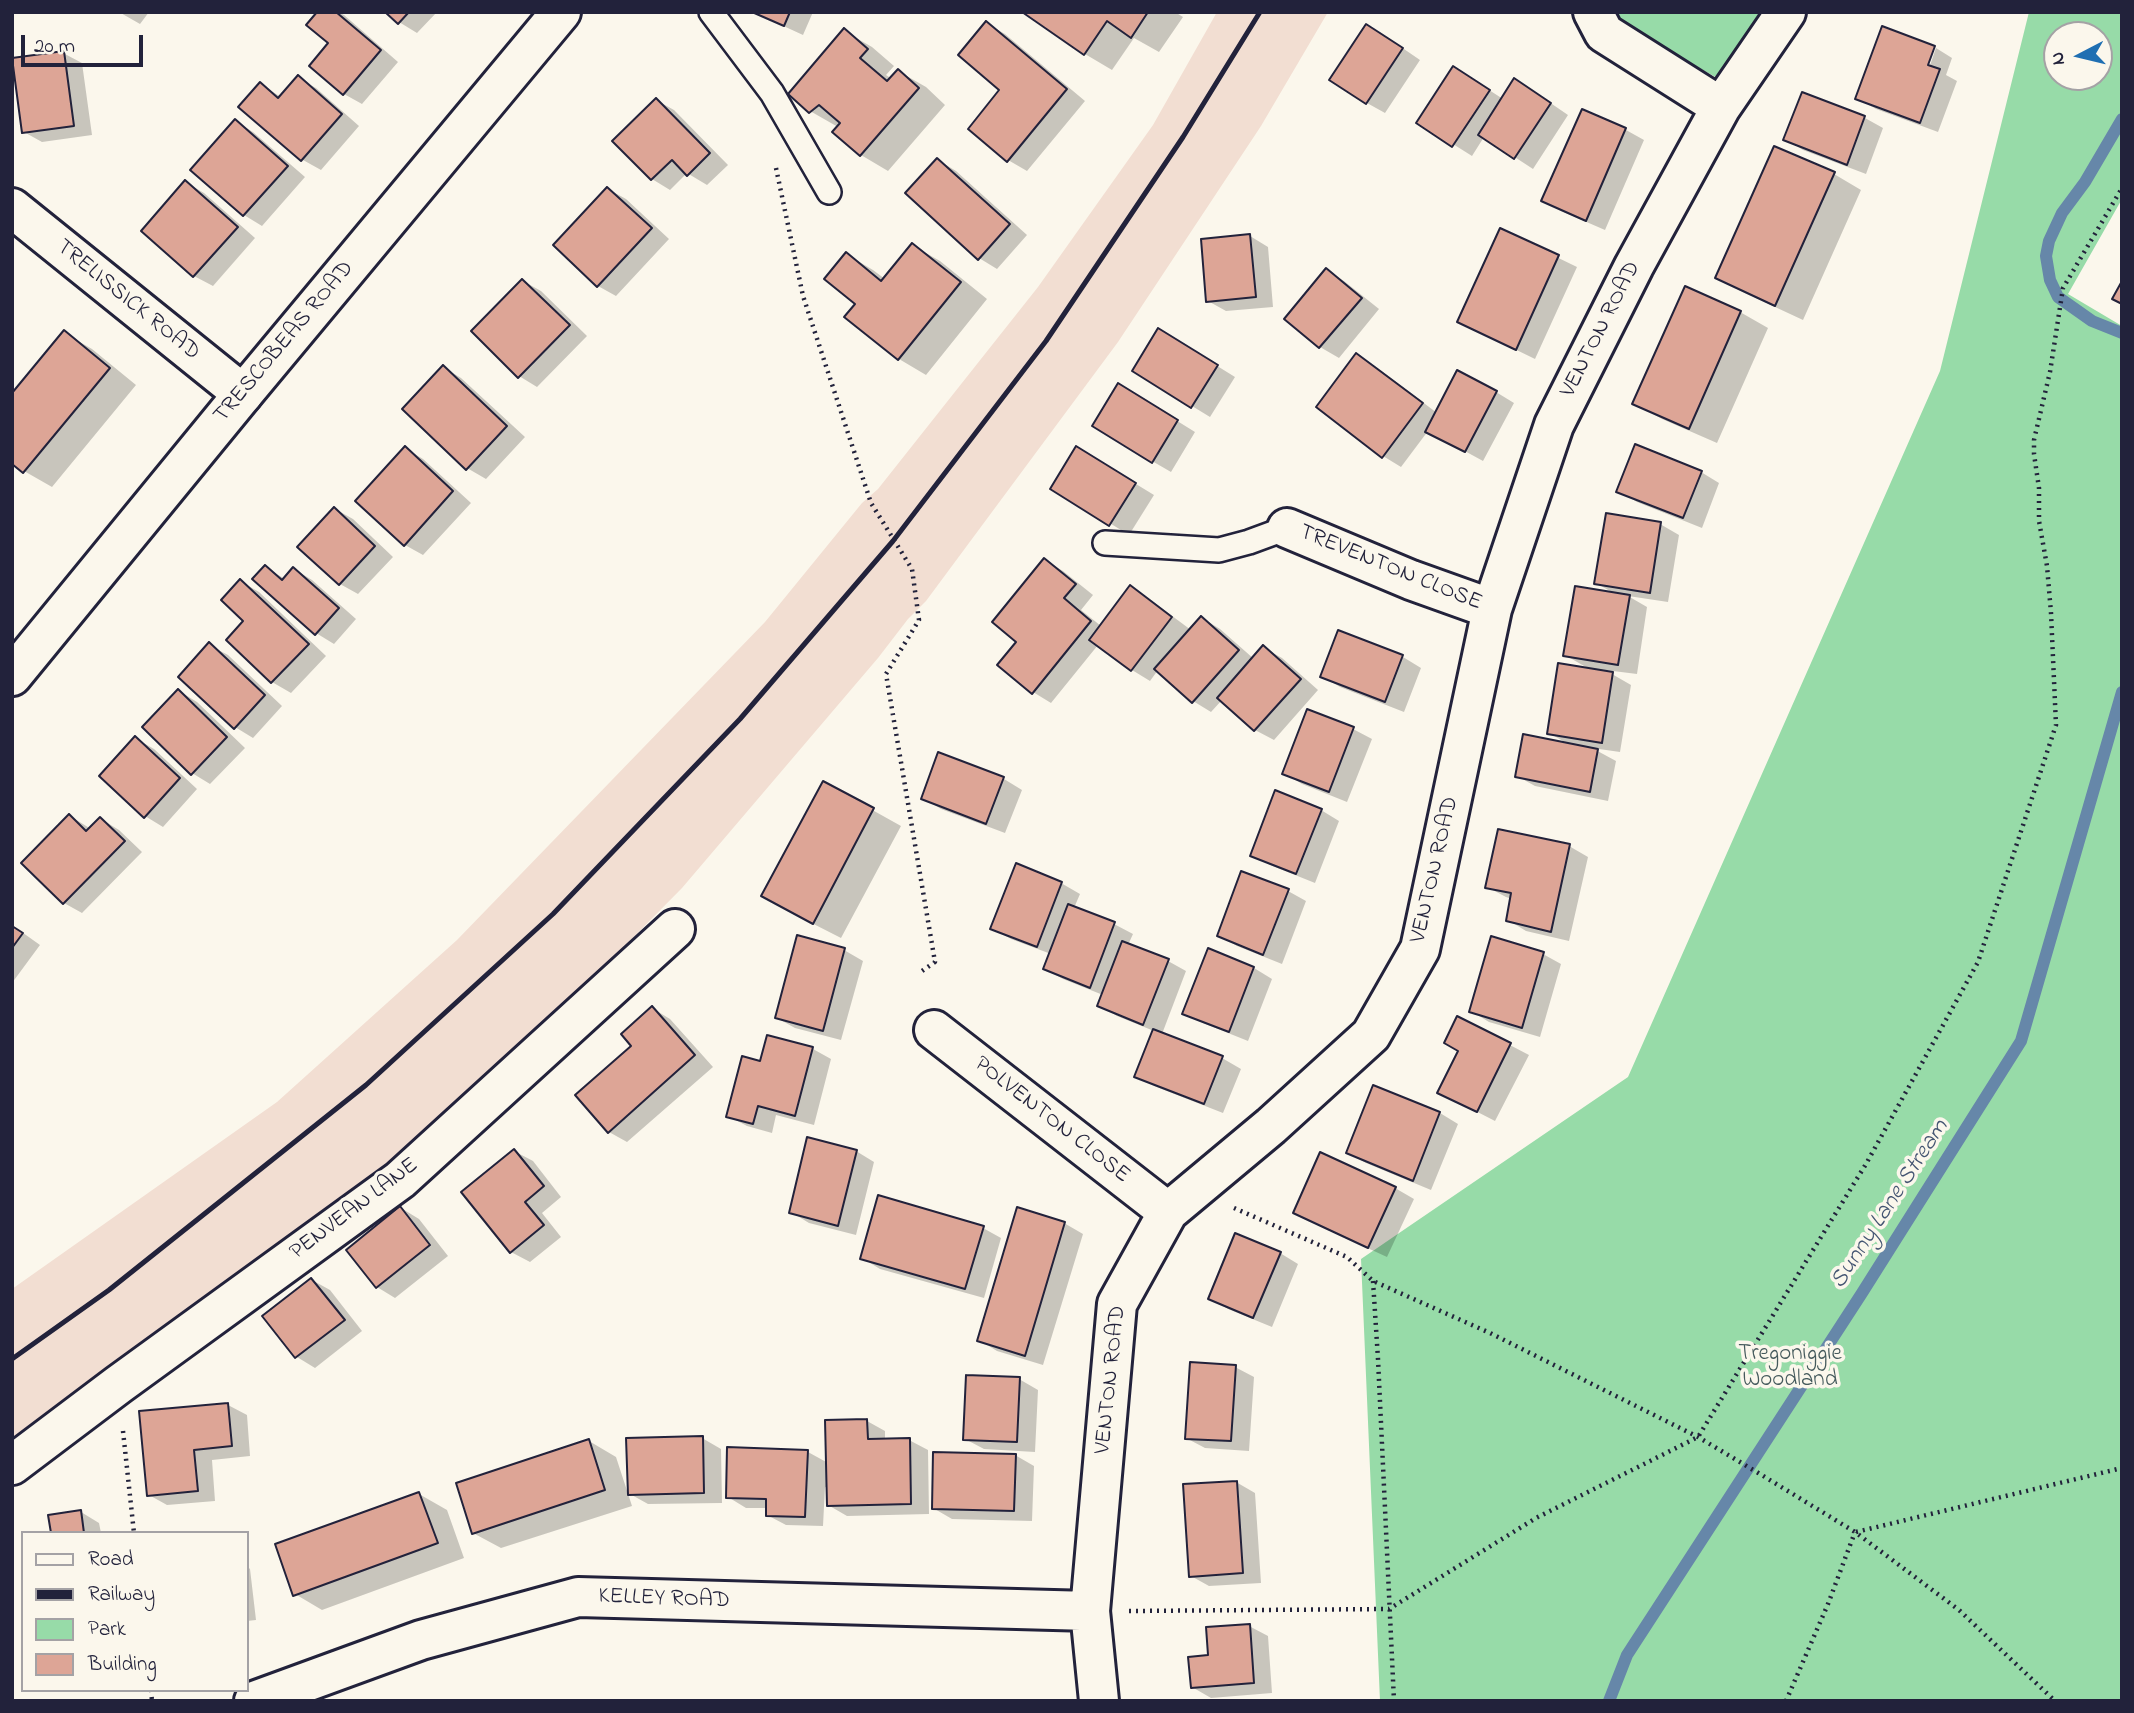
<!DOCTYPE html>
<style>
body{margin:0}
#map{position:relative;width:2134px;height:1713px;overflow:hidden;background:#fbf7ec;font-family:"Indie Flower",sans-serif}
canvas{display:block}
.frame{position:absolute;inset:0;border:14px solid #22223b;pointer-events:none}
.legend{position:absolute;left:21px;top:1531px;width:228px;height:161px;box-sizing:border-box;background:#fbf7ec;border:2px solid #a4a2a5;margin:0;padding:9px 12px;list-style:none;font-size:21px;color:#22223b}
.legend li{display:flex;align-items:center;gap:14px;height:35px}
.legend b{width:35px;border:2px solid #a4a2a5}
.north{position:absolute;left:2043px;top:21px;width:70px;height:70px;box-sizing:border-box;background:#fbf7ec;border:2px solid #a4a2a5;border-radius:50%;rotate:263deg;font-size:19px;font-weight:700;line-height:28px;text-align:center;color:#22223b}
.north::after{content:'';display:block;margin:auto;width:24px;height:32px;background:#1f6fb2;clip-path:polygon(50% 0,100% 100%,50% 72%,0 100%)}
.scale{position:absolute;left:21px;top:35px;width:122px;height:32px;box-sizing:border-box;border:4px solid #22223b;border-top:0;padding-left:9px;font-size:21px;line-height:24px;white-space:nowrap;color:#22223b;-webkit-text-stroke:5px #fbf7ec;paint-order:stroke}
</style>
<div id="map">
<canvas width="2134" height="1713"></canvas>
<div class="frame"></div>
<ul class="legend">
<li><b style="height:9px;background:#fbf7ec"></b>Road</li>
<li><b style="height:9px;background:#22223b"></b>Railway</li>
<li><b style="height:19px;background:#97dba8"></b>Park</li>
<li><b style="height:19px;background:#dda596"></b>Building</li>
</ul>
<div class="north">N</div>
<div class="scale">20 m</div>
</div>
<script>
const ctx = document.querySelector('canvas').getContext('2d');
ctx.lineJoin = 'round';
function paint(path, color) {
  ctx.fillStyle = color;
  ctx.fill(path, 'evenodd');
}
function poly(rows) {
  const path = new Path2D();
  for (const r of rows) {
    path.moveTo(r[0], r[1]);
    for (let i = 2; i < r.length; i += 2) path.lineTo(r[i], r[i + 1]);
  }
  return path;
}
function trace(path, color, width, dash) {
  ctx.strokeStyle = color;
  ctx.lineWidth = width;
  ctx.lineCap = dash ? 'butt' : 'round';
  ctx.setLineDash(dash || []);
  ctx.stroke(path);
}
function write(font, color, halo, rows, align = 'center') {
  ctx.font = font + ' "Indie Flower",sans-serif';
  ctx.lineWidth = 7;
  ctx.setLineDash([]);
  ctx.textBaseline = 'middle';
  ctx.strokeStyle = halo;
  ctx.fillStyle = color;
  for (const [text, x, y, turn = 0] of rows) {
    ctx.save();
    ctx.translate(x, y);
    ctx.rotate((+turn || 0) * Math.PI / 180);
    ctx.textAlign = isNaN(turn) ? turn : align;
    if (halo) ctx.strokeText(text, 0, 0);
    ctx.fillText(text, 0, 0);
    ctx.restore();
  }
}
paint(poly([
 [1217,12,1328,12,1261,126,1118,342,926,601,908,619,878,658,682,888,524,1048,287,1253,12,1456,12,1289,277,1102,457,940,765,622,862,503,878,489,1038,287,1153,125]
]), '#f2ded2');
paint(poly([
 [1613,12,1774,12,1719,79,1616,21],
 [2029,12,2122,12,2122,199,2068,294,2122,326,2122,1701,1380,1701,1361,1259,1628,1077,1940,371],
 [2057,35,2099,35,2099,77,2057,77]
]), '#97dba8');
paint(poly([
 [119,12,149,12,140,24],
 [319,12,338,12,344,15,398,62,362,104,344,94,331,43],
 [388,12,437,12,417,33,399,22],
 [753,12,813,12,803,35],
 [1024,12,1175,12,1183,17,1159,52,1134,38,1112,70,1085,54],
 [986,23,1005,34,1085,101,1027,171,1008,160,1002,90],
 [844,31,872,47,894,66,886,75,892,79,898,71,926,87,945,105,888,171,861,155,838,127,810,111],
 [1385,36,1420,60,1385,113,1367,103],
 [1936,48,1952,58,1946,75,1957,81,1938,132,1876,109,1857,98,1924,72,1927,74],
 [63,53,82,63,92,135,42,142,24,132],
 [298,78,316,88,359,126,321,170,303,160,241,107,260,84,281,97],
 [1472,79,1503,99,1533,91,1568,115,1533,169,1484,137,1472,156,1418,122],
 [1803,94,1865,118,1883,128,1866,174,1803,150,1785,139],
 [656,100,674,110,728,165,707,185,687,173,670,190,652,179],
 [1582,111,1626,130,1644,140,1605,230,1561,211,1543,200],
 [235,121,253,132,305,177,262,226,244,215],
 [938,160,956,171,1027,235,997,269,979,258],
 [1834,174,1861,190,1803,320,1745,293,1717,278],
 [185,182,204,193,255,238,213,286,194,276,143,231],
 [608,189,626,199,669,239,616,296,598,286],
 [1501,230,1577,267,1535,359,1459,322],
 [1250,236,1268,247,1273,307,1226,311,1208,301],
 [912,245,940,261,987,299,926,375,899,359,857,303,846,254,873,270,885,279],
 [1326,270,1344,281,1379,309,1339,358,1320,347,1286,319],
 [523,281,541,291,587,336,537,387,519,376],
 [1740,312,1768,328,1717,443,1662,419,1634,403],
 [64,333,92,349,136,385,52,487,24,471,12,461],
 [1177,341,1235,377,1210,417,1192,406],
 [1356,355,1375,366,1437,413,1496,392,1514,403,1483,461,1428,431,1401,467,1383,456],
 [443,367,461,378,525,437,486,479,467,468,404,409],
 [1137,396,1195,432,1171,472,1152,461],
 [405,448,423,459,471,503,423,555,405,545],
 [1095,459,1154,495,1129,535,1053,488],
 [1701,472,1719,483,1702,528,1637,502,1619,491],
 [335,509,353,519,393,557,358,594,340,584],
 [1660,524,1679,535,1668,602,1628,596,1647,607,1637,674,1605,670,1631,685,1620,752,1592,748,1616,761,1608,801,1535,786,1517,776,1570,745,1549,733,1591,670,1565,655,1615,594,1596,583],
 [1045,560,1063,571,1093,595,1081,610,1101,626,1130,587,1148,598,1191,630,1202,618,1220,629,1254,659,1264,648,1282,658,1318,690,1274,740,1255,730,1222,700,1211,712,1193,701,1158,670,1150,681,1132,670,1098,645,1051,703,1033,692,1019,641],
 [265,567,285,579,294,569,312,580,356,619,334,644,316,633],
 [240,581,259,592,326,656,291,693,272,682,228,640,246,621],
 [1339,632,1403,657,1421,668,1404,712,1340,687,1322,676],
 [209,645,228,655,282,706,253,738,235,727],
 [179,691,197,702,245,748,210,784,192,773],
 [1353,729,1372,739,1347,802,1302,784,1284,773],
 [135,738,154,749,197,789,163,827,145,816],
 [939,754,1004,779,1022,790,1005,833,941,809,923,798],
 [824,783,901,826,841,938,790,912],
 [1321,810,1339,821,1315,883,1270,865,1252,855],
 [70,816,91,829,101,819,119,830,142,852,82,913,64,903],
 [1569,846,1588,857,1569,941,1526,931,1508,920,1512,899,1506,897,1487,887],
 [1061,883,1080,894,1074,908,1114,924,1133,934,1128,945,1168,961,1186,971,1162,1034,1222,1058,1241,1069,1223,1113,1154,1086,1136,1076,1154,1031,1117,1016,1099,1005,1103,995,1063,979,1045,969,1051,954,1011,939,992,928],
 [1288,891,1306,901,1282,964,1237,946,1219,935],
 [12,925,40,945,12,983],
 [844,950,863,961,841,1040,795,1028,777,1018],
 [1209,950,1254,968,1272,979,1248,1041,1203,1023,1184,1013],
 [1543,954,1561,964,1540,1037,1489,1022,1471,1011],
 [652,1008,670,1019,713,1067,627,1142,609,1132,634,1046],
 [1458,1018,1529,1055,1495,1121,1458,1102,1460,1051],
 [769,1037,813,1049,831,1059,814,1125,776,1115,772,1133,747,1126,728,1116,762,1063],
 [1374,1087,1440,1113,1458,1124,1431,1190,1366,1163,1348,1153],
 [514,1151,533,1161,561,1197,542,1213,561,1237,530,1262,511,1252],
 [856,1151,874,1162,856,1235,809,1223,791,1212],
 [1395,1188,1414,1199,1387,1257,1313,1223,1295,1212],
 [401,1208,419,1219,448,1256,395,1298,377,1287],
 [1064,1223,1083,1234,1043,1365,997,1351,979,1340],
 [983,1228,1001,1238,984,1298,880,1269,862,1258],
 [1280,1253,1298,1264,1272,1327,1228,1309,1210,1298],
 [312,1280,330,1290,362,1331,315,1368,297,1357,265,1317],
 [1235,1367,1254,1377,1249,1451,1205,1448,1186,1438],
 [1019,1379,1038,1390,1035,1452,984,1449,965,1439],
 [228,1405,247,1415,250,1456,212,1460,215,1501,167,1505,149,1495],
 [867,1421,885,1431,885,1440,909,1440,928,1450,929,1514,847,1516,828,1505,828,1488,825,1487,823,1526,786,1525,767,1515,768,1508,746,1508,728,1497,808,1452,828,1463],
 [702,1438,721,1449,722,1503,648,1504,630,1494],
 [589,1441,616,1457,632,1506,501,1548,473,1533],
 [1015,1455,1034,1466,1032,1521,952,1519,933,1508],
 [1236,1482,1255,1493,1261,1583,1209,1586,1191,1576],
 [419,1494,447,1510,464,1558,322,1610,295,1594],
 [81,1512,99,1523,101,1533,53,1533],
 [247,1566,250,1569,256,1620,247,1621],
 [1249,1626,1268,1636,1272,1693,1211,1698,1192,1687,1210,1657]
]), '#0003');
trace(poly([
 [2122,119,2085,182,2062,213,2049,241,2046,256,2050,280,2058,297,2092,321,2122,333],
 [1609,1701,1627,1655,1862,1293,2021,1041,2122,692]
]), '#6687a9', 12);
const building = poly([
 [317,12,336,12,381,50,343,95,309,66,328,43,306,25,317,12],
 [385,12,409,12,398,24,385,12],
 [752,12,790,12,784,26,752,12],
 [1022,12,1148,12,1131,38,1107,21,1084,55,1022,12],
 [986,21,1067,89,1007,162,968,129,999,90,958,55,986,21],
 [1366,24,1403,48,1366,104,1329,80,1366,24],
 [1882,26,1935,46,1928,65,1940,69,1920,123,1855,99,1882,26],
 [844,28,868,49,860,58,887,81,898,69,919,88,860,156,832,132,840,123,819,105,809,113,788,94,844,28],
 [64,51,74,126,22,133,12,58,64,51],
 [1453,66,1490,90,1452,147,1416,123,1453,66],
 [298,75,342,114,301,161,238,107,260,82,278,98,298,75],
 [1514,78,1551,103,1514,159,1478,135,1514,78],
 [1802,92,1865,116,1847,165,1783,140,1802,92],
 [656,98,710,153,687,176,672,160,651,180,612,141,656,98],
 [1582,109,1626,128,1586,221,1541,201,1582,109],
 [235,119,288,166,243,216,190,170,235,119],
 [1774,146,1835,172,1775,306,1715,278,1774,146],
 [937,158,1010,224,978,260,905,193,937,158],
 [185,180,238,227,193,277,141,231,185,180],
 [607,187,652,228,597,287,553,245,607,187],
 [1500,228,1559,255,1516,350,1457,322,1500,228],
 [1250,234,1256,297,1206,302,1201,239,1250,234],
 [912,243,961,282,898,360,844,317,855,304,824,279,846,252,881,281,912,243],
 [1326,268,1362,298,1319,348,1284,319,1326,268],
 [522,279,570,325,518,378,471,331,522,279],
 [2122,281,2122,304,2112,299,2122,281],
 [1685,286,1741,311,1689,429,1632,404,1685,286],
 [1158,328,1218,365,1191,408,1132,371,1158,328],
 [64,330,110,368,23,473,12,464,12,393,64,330],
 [1356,353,1423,403,1382,458,1316,407,1356,353],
 [443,365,507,426,466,470,402,409,443,365],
 [1457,370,1497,391,1465,452,1425,432,1457,370],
 [1118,383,1178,420,1152,463,1092,426,1118,383],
 [1635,444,1702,471,1683,518,1616,492,1635,444],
 [405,446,453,491,404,546,355,501,405,446],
 [1076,446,1136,483,1109,526,1050,489,1076,446],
 [334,507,375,546,339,585,297,547,334,507],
 [1606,513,1661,522,1650,593,1594,584,1606,513],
 [1044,558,1076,584,1064,598,1091,621,1032,694,997,665,1016,642,992,622,1044,558],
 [265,565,282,580,293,567,339,608,315,635,252,579,265,565],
 [240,579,309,644,271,683,226,640,243,621,221,600,240,579],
 [1130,585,1172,617,1131,671,1089,640,1130,585],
 [1575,586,1630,595,1618,665,1563,656,1575,586],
 [1201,616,1239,650,1192,703,1154,669,1201,616],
 [1338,630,1403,655,1385,702,1320,677,1338,630],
 [209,642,265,695,234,729,178,677,209,642],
 [1263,645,1301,679,1254,731,1217,698,1263,645],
 [1558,663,1613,672,1602,743,1547,734,1558,663],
 [178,689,227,737,191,775,142,727,178,689],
 [1307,709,1354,727,1329,792,1282,774,1307,709],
 [1523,734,1598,749,1590,792,1515,777,1523,734],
 [135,736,180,778,144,818,99,776,135,736],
 [938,752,1004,777,986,824,921,799,938,752],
 [823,781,874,808,813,924,761,896,823,781],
 [1275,790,1322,809,1296,874,1250,856,1275,790],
 [69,814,86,831,100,817,125,841,63,904,21,863,69,814],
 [1498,829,1570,844,1551,932,1506,921,1511,893,1485,888,1498,829],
 [1016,863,1062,882,1037,947,990,929,1016,863],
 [1241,871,1289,889,1263,955,1217,936,1241,871],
 [1068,904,1115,922,1090,988,1043,969,1068,904],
 [12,926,23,933,12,948,12,926],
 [797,935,845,948,823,1031,775,1018,797,935],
 [1491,936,1544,952,1522,1028,1469,1012,1491,936],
 [1122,941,1169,959,1143,1025,1097,1006,1122,941],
 [1208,948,1254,967,1229,1032,1182,1014,1208,948],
 [652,1006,695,1055,608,1133,575,1095,631,1046,621,1034,652,1006],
 [1457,1016,1511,1043,1477,1112,1437,1093,1458,1051,1444,1043,1457,1016],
 [1153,1029,1223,1056,1204,1104,1134,1077,1153,1029],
 [767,1035,813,1047,795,1116,758,1106,753,1124,726,1117,742,1056,760,1061,767,1035],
 [1373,1085,1440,1112,1413,1181,1346,1153,1373,1085],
 [807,1137,857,1150,838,1226,789,1213,807,1137],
 [514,1149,544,1186,525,1202,544,1225,510,1253,461,1192,514,1149],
 [1320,1152,1396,1187,1368,1248,1293,1213,1320,1152],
 [878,1195,984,1226,965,1289,860,1259,878,1195],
 [400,1206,430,1245,376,1288,346,1250,400,1206],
 [1017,1207,1065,1222,1025,1356,977,1341,1017,1207],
 [1235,1233,1281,1252,1253,1318,1208,1299,1235,1233],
 [311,1278,345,1320,295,1358,262,1316,311,1278],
 [1190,1362,1236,1365,1231,1441,1185,1439,1190,1362],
 [966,1375,1020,1377,1017,1442,963,1440,966,1375],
 [228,1403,232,1446,194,1450,198,1491,147,1496,139,1411,228,1403],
 [867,1419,868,1439,910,1438,911,1504,827,1506,825,1420,867,1419],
 [703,1436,704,1493,628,1495,626,1438,703,1436],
 [589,1439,605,1490,472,1534,456,1483,589,1439],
 [727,1447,808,1450,805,1517,766,1516,766,1499,726,1498,727,1447],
 [933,1452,1016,1454,1014,1511,932,1509,933,1452],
 [1237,1481,1243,1573,1189,1577,1183,1484,1237,1481],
 [419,1492,438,1543,293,1596,275,1544,419,1492],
 [81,1510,84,1533,51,1533,48,1515,81,1510],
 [1250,1624,1254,1683,1191,1688,1188,1657,1208,1655,1206,1627,1250,1624]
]);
paint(building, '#dda596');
trace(building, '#22223b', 2);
const service = poly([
 [711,12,772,93,829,192],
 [1105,543,1219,550,1249,542,1287,528]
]);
const minor = poly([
 [1593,12,1604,33,1721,107],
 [12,208,243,394],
 [1287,528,1411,580,1492,609],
 [934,1030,1168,1212],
 [12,1465,118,1385,400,1180,675,929],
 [254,1701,421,1640,578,1597,1090,1611],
 [1099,1701,1090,1611,1117,1304,1168,1212,1271,1126,1371,1035,1420,949,1492,609,1554,425,1634,266,1721,107,1786,12]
]);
const tertiary = poly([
 [12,676,243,394,561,12]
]);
trace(service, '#22223b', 28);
trace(minor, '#22223b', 44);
trace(tertiary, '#22223b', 44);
trace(poly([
 [776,168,803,296,871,503,912,569,919,620,886,674,935,962,922,971],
 [1234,1208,1347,1257,1373,1281,1490,1333,1698,1437,1760,1474,1855,1532,1959,1610,2055,1701],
 [1373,1281,1378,1359,1394,1701],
 [123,1431,134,1533],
 [1856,1532,2122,1468],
 [1129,1611,1389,1609,1536,1518,1698,1437,1866,1164,1978,962,2056,725,2051,613,2047,566,2039,521,2039,488,2034,454,2034,440,2050,372,2063,288,2122,188],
 [151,1690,152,1701],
 [1786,1701,1828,1604,1855,1532]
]), '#22223b', 4.5, [2, 5]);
trace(service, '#fbf7ec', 23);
trace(minor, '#fbf7ec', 38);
trace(tertiary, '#fbf7ec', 38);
trace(poly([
 [12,1359,109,1290,366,1085,553,914,740,719,893,541,1046,341,1183,137,1260,12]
]), '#22223b', 5);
write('23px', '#22223b', '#fbf7ec', [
 ["TRELISSICK ROAD",127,301,39],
 ["VENTON ROAD",1602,330,-63],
 ["TRESCOBEAS ROAD",285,343,-50],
 ["TREVENTON CLOSE",1390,569,22],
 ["VENTON ROAD",1436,870,-77],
 ["POLVENTON CLOSE",1051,1121,38],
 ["PENVEAN LANE",355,1210,-37],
 ["VENTON ROAD",1112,1380,-84],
 ["KELLEY ROAD",664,1600,2]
]);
write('23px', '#455a5c', '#fbf7ec', [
 ["Tregoniggie",1790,1355],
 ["Woodland",1790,1381]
]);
write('italic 24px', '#445572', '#fbf7ec', [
 ["Sunny Lane Stream",1891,1205,-57]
]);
</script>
